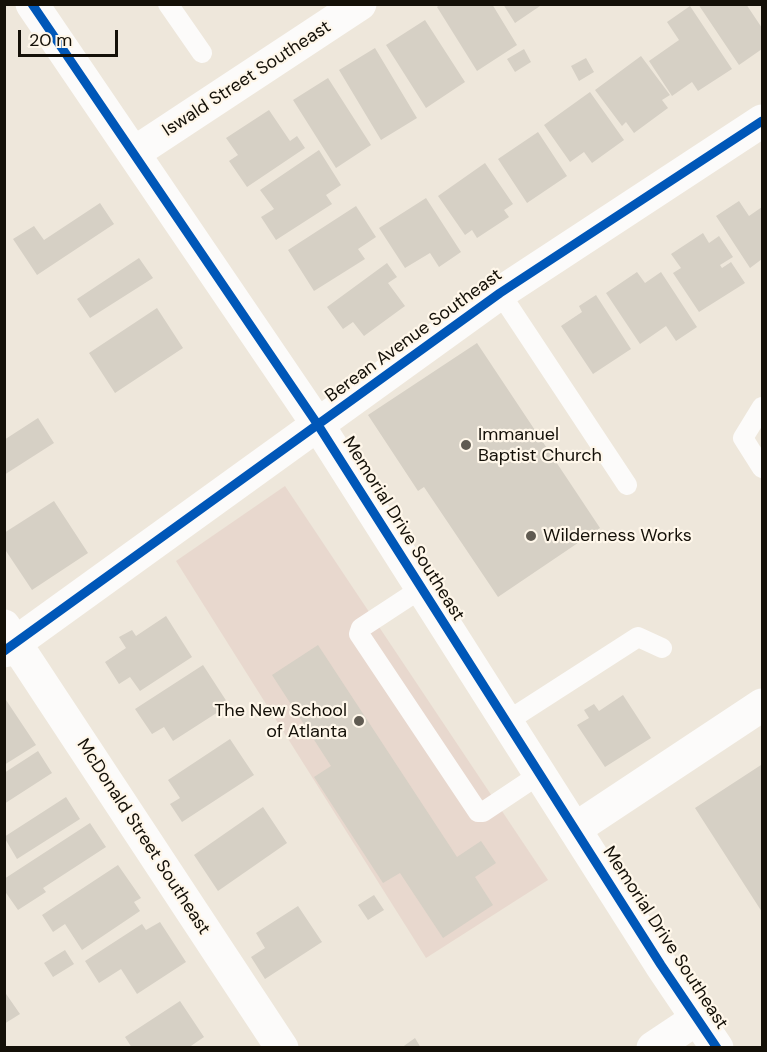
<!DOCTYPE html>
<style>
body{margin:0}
#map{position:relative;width:767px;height:1052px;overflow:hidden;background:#eee7db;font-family:"DM Sans",sans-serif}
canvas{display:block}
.frame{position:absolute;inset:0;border:6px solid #141008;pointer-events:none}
.scale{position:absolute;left:18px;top:30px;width:100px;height:27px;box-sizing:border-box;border:3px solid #141008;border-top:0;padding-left:8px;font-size:18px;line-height:21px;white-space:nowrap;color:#141008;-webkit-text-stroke:4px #fff7ea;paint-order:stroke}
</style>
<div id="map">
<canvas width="767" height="1052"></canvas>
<div class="frame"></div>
<div class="scale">20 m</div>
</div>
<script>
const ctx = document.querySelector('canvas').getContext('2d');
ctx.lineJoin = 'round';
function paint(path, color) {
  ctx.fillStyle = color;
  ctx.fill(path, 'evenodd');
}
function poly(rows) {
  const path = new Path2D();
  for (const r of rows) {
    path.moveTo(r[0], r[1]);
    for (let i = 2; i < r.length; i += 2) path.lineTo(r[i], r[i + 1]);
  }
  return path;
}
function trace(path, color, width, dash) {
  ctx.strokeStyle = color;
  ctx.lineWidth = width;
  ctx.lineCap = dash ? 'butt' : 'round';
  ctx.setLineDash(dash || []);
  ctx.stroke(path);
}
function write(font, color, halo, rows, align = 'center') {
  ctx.font = font + ' "DM Sans",sans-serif';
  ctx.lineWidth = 4.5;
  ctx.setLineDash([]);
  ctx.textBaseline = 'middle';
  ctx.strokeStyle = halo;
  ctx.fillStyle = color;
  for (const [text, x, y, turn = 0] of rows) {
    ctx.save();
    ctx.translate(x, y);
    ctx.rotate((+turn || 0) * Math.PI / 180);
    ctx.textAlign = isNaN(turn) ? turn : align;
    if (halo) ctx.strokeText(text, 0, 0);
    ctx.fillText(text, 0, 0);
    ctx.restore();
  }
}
paint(poly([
 [285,486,548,880,426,958,176,561]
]), '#e8d8ce');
paint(poly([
 [440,4,492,4,517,45,477,71,437,7],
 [503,4,543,4,515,23],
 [698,4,746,4,762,28,762,49,739,65],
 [690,6,732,69,698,91,692,82,672,96,649,61,679,40,667,22],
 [425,20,465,82,426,108,386,45],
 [375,48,417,118,381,140,339,70],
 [524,49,531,62,515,72,507,59],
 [641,56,670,95,662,100,668,108,634,133,626,122,622,126,595,90],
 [586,58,594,72,579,81,571,66],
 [328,78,371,145,336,168,293,100],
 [590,92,624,140,592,163,584,152,570,162,544,125],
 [269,110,290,141,297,136,305,148,247,187,229,161,238,155,226,138],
 [538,132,567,176,527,203,498,159],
 [319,150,341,185,326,195,332,204,276,240,261,217,274,209,260,190],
 [485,163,513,204,504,210,509,217,477,238,472,230,465,235,438,196],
 [426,198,461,252,439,267,430,253,405,268,379,228],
 [739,201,749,216,762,207,762,259,750,268,716,216],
 [100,203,114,224,37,275,13,239,34,226,44,240],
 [356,206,376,237,358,249,365,259,314,291,288,250],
 [703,233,709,243,719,236,733,257,720,265,722,268,731,262,745,283,699,312,673,273,681,268,671,254],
 [139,258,153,278,90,318,77,299],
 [387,263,397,277,388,283,405,306,364,336,353,322,343,329,327,307],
 [637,272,645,283,661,272,697,327,676,341,666,326,640,344,606,293],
 [596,295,631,349,593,374,561,326,582,312,579,306],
 [157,308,183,348,115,393,89,353],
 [477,343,600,528,498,597,424,487,418,491,368,415],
 [38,418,54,443,4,475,4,440],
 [54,501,88,553,32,590,4,548,4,533],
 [166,616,192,657,140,691,130,677,119,684,105,662,126,648,119,637,132,630,136,636],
 [318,645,457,857,481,841,496,863,475,877,493,905,443,938,400,873,383,883,314,777,331,766,272,675],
 [203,665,229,705,173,741,164,727,152,734,135,709],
 [623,695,651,738,605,767,577,725,589,718,584,710,594,704,599,711],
 [4,697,36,745,4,765],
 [230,739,254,775,182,822,170,804,180,798,168,780],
 [38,751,52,773,4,804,4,773],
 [761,765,762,768,762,912,695,808],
 [66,797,80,819,17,859,4,837],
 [263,807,287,843,218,891,194,855],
 [90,823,106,847,43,888,46,892,18,910,4,890,4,879],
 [118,865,141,898,134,902,140,911,82,950,65,924,53,932,42,915],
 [374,895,384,910,368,920,358,905],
 [298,906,322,942,265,979,251,957,265,948,256,933],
 [160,922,186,962,137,994,121,969,99,983,85,961,142,924,146,930],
 [65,950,74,964,53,977,44,963],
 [4,991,20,1014,4,1024],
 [180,1001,204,1037,188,1048,132,1048,125,1037],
 [415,1038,421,1048,401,1048]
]), '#d6d0c5');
trace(poly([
 [168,4,202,53],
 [500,293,627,485],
 [762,407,743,438,762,468],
 [422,588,361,628,359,634,478,812,483,812,540,774],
 [506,722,638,637,662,648]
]), '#fcfbfa', 20);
trace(poly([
 [134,153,360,4],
 [4,626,282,1048],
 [4,651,500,293,762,121],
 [575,829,762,705],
 [653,1048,698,1018]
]), '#fcfbfa', 33);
trace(poly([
 [32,4,318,425,661,965,717,1048]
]), '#fcfbfa', 33);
trace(poly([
 [32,4,318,425,661,965,717,1048],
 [4,651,500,293,762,121]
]), '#0057b8', 9);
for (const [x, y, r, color] of [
 [466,445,6,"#605b52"],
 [531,536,6,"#605b52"],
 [359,721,6,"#605b52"]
]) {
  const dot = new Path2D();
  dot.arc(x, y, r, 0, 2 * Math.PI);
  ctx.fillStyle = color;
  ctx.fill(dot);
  trace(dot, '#fff7ea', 2);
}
write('18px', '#141008', '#fff7ea', [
 ["Iswald Street Southeast",247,79,-33],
 ["Berean Avenue Southeast",414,336,-36],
 ["Memorial Drive Southeast",403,529,58],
 ["McDonald Street Southeast",143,837,57],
 ["Memorial Drive Southeast",665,938,57]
]);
write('18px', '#141008', '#fff7ea', [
 ["Immanuel",478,435],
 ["Baptist Church",478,456],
 ["Wilderness Works",543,536],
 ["The New School",347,711,"right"],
 ["of Atlanta",347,732,"right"]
], 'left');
</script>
